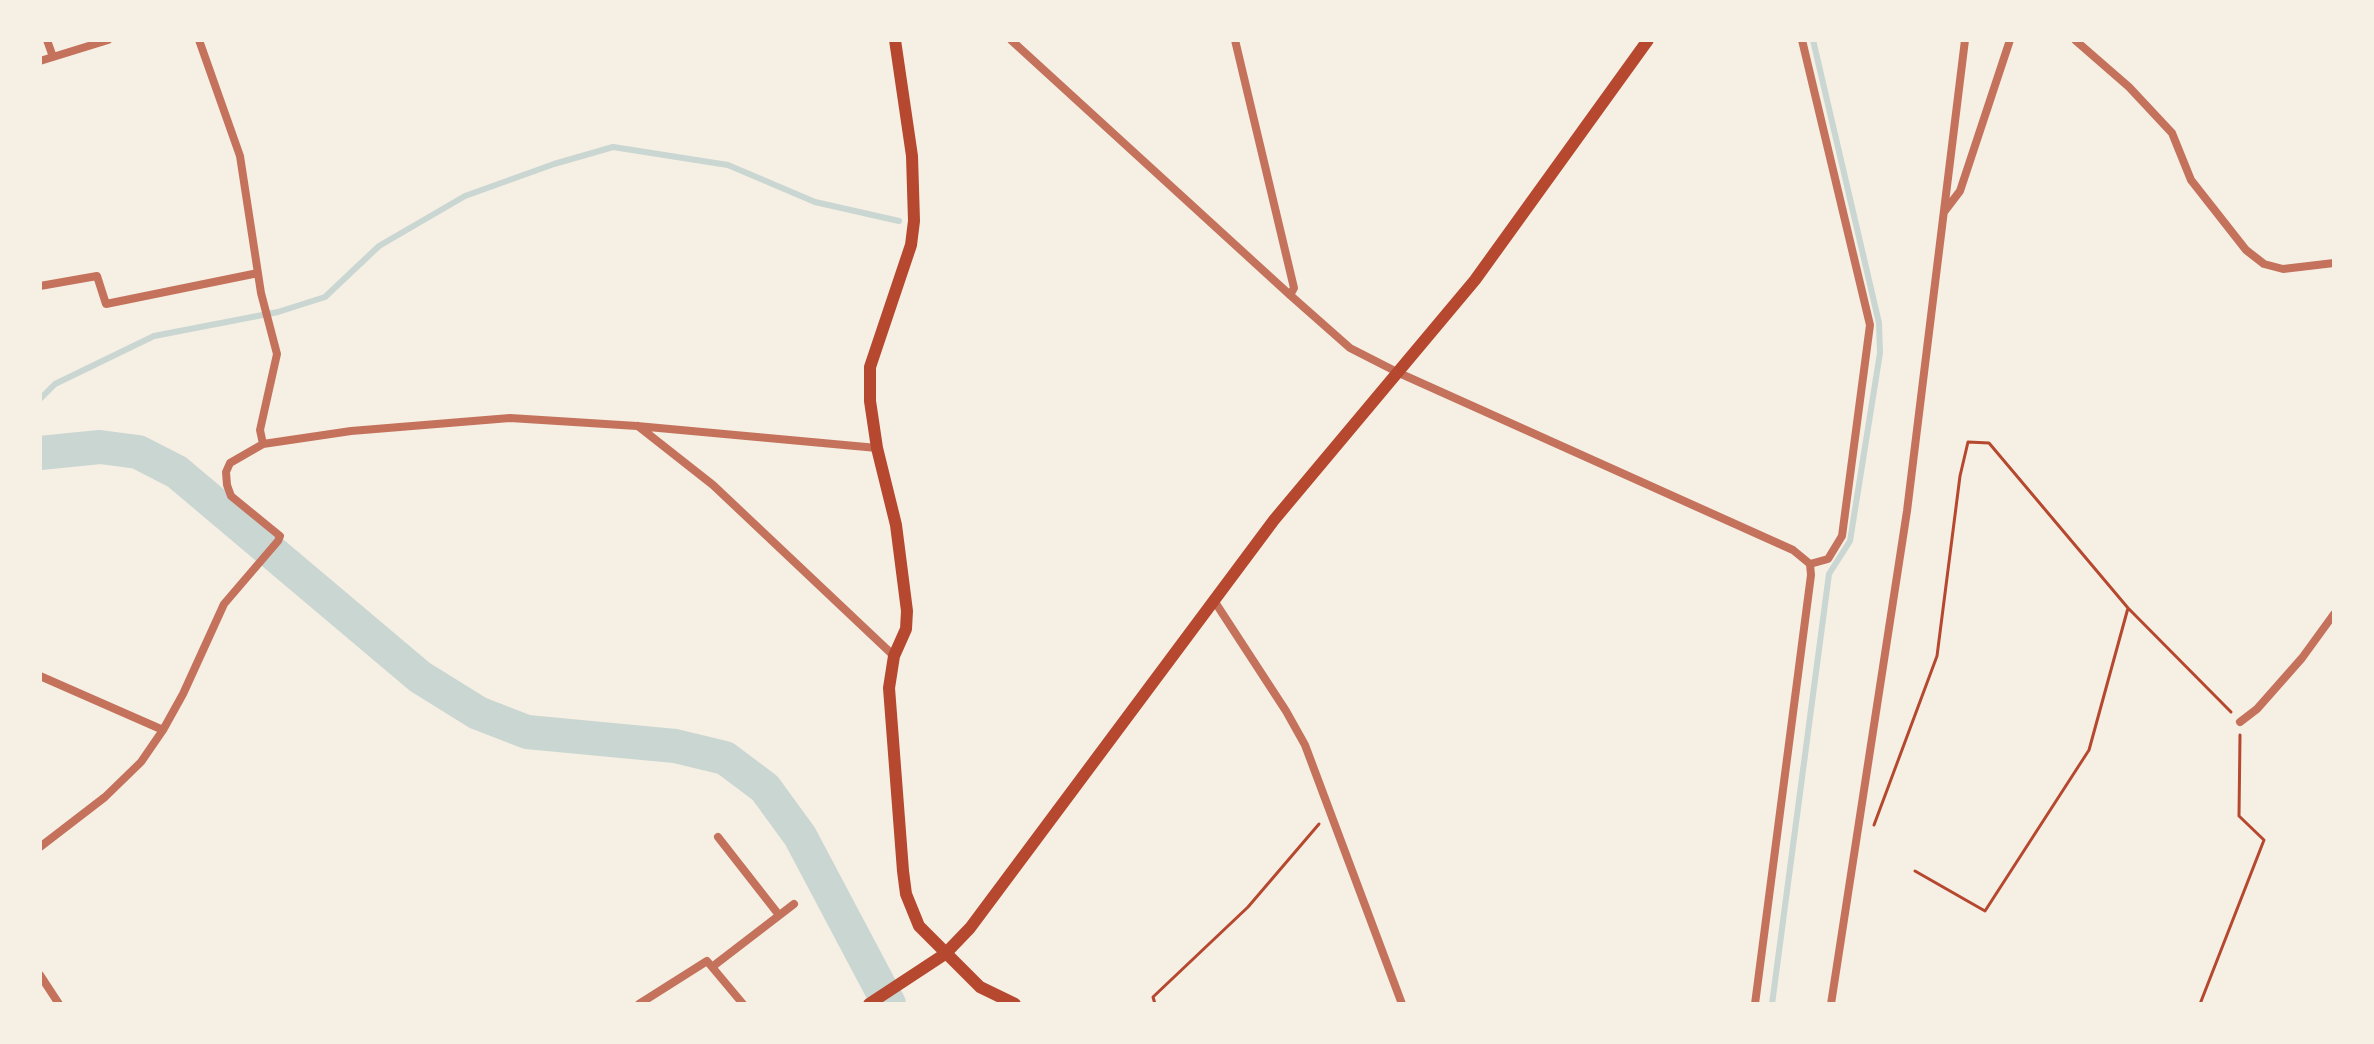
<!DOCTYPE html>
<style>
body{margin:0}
#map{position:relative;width:2374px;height:1044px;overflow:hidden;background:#f6efe4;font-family:Cabin,sans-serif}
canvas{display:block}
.frame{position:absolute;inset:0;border:42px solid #f6efe4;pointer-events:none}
</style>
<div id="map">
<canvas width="2374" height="1044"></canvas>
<div class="frame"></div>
</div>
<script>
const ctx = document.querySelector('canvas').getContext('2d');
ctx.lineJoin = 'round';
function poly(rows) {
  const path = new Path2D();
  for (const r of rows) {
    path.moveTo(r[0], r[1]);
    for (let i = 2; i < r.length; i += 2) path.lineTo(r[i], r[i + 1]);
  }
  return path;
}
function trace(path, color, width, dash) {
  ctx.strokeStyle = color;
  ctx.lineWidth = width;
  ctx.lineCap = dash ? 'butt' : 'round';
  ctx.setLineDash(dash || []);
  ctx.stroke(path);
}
trace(poly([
 [40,399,55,384,154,336,278,312,325,297,379,246,465,196,554,164,613,147,728,165,815,202,899,221],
 [1772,1004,1829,574,1850,541,1880,353,1879,323,1813,40]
]), '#c9d6d2', 6);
trace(poly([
 [40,453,100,447,138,452,177,472,420,677,478,713,527,732,675,746,725,758,765,788,800,836,889,1004]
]), '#c9d6d2', 34);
trace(poly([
 [1874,825,1937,656,1960,476,1968,442,1989,443,2128,608,2231,712],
 [1915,871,1985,911,2089,750,2128,608],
 [1155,1004,1153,997,1248,907,1319,824],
 [2200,1004,2264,840,2239,816,2240,735]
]), '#b5482f', 3);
trace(poly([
 [47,40,53,57],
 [199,40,240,156,261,293,277,354,260,430,263,444],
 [1011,40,1290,295,1350,348,1399,373,1793,550,1810,564,1811,575,1755,1004],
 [1235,40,1294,288,1290,295],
 [1802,40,1870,325,1842,536,1828,559,1810,564],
 [2075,40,2129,87,2172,133,2191,180,2246,250,2264,264,2283,269,2334,263],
 [40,61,108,40],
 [1944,212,1960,191,2010,40],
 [40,286,97,276,106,304,258,273],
 [638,426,713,485,894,656],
 [1213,599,1286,711,1305,745,1402,1004],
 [40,676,163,730],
 [2240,722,2257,709,2302,658,2334,614],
 [718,837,779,915],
 [40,847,105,797,141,762,163,730,183,694,224,604,278,541,280,536,231,496,227,485,226,472,230,463,263,444,351,431,510,418,637,426,877,448],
 [712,967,794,904],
 [40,975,59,1004],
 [639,1004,707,961,743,1004],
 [1831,1004,1907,511,1965,40]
]), '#c5725c', 8);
trace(poly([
 [895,40,912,156,914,221,911,245,870,367,870,401,877,448,896,525,907,611,906,629,894,656,889,688,903,871,906,894,919,926,980,987,1015,1004]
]), '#b5482f', 12);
trace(poly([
 [869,1004,945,954,970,928,1274,520,1475,280,1648,40]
]), '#b5482f', 12);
</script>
